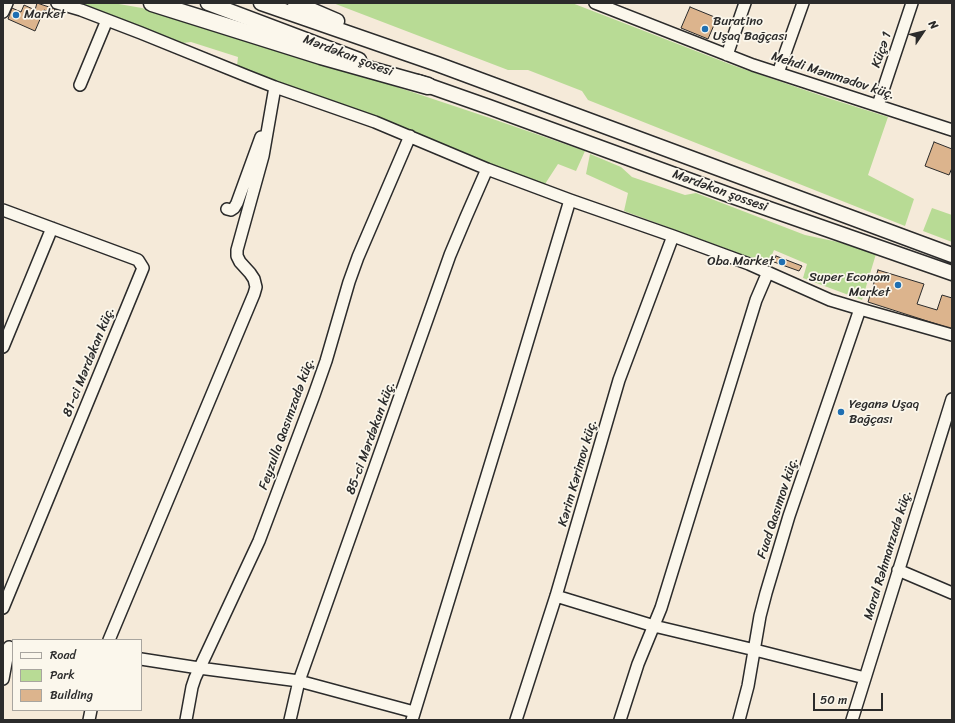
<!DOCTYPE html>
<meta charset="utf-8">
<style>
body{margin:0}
#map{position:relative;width:955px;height:723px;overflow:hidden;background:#f5ead9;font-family:Sriracha,sans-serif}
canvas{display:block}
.frame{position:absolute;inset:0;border:4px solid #2b2b2b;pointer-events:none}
.legend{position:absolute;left:12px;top:639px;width:130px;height:72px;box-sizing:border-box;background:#fbf7ec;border:1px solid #a8a59f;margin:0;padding:5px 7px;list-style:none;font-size:12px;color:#2b2b2b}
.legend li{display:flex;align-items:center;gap:8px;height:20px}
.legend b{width:20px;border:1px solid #a8a59f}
.north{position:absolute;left:903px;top:12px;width:40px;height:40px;-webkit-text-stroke:3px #fbf7ec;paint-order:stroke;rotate:55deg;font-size:11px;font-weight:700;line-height:16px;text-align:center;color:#2b2b2b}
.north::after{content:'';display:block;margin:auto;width:14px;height:18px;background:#2b2b2b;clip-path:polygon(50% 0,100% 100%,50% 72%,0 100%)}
.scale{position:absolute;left:813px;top:693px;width:70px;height:18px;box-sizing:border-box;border:2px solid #2b2b2b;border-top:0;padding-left:5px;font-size:12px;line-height:14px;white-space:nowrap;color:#2b2b2b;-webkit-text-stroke:3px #fbf7ec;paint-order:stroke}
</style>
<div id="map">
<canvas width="955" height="723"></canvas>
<div class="frame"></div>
<ul class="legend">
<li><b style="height:5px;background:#fbf7ec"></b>Road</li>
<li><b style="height:11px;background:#b8db95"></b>Park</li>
<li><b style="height:11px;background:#dcb48d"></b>Building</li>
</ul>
<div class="north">N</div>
<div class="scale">50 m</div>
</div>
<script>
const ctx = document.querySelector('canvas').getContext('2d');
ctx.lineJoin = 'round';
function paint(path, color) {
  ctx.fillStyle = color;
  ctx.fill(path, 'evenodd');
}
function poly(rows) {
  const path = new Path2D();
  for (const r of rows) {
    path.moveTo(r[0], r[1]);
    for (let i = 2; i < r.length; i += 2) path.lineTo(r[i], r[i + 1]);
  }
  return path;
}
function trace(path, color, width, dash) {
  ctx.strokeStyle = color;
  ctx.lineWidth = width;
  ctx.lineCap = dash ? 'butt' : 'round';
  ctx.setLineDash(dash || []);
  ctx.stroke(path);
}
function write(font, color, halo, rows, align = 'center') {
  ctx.font = font + ' Sriracha,sans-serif';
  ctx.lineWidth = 3.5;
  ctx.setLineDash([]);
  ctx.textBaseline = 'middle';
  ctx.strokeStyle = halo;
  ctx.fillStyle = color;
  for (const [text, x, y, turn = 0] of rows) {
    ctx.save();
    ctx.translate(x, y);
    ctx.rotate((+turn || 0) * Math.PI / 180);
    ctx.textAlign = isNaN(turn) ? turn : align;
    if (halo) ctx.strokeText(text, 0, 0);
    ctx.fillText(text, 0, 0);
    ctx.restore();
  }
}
paint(poly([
 [72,3,113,3,142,8,191,21,295,53,487,117,585,151,576,171,558,164,545,184,492,164,411,132,237,66,238,57,191,42,183,43,125,20],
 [333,3,572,3,732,65,831,99,888,117,868,175,914,199,905,226,588,100,582,91,528,70,508,70],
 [590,154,621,167,632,177,685,195,696,193,805,235,838,242,876,254,862,300,803,278,807,264,774,250,768,264,624,211,628,193,586,174],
 [932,208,952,215,952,242,923,231]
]), '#b8db95');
const building = poly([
 [37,3,55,9,53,13,44,10,35,31,8,19,12,8,21,12,24,5,35,10,37,3],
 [690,7,717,18,708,39,681,28,690,7],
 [934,142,952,149,952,168,949,175,925,166,934,142],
 [776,256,802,266,799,271,774,262,776,256],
 [878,270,924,284,917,304,937,310,942,295,952,298,952,329,868,302,878,270]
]);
paint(building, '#dcb48d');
trace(building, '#2b2b2b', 1);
const minor = poly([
 [57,3,81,10,141,33,247,76,275,87,375,122,487,169,570,200,673,236,749,264,830,300,860,309,952,335],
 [595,3,753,65,952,130],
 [3,12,7,3],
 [727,55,745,3],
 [778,73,803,3],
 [80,85,107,20],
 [878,105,912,3],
 [227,209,231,210,234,208,237,203,261,137],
 [3,210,138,260,143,268,3,608],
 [3,347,52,228],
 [898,570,952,593],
 [556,596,654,626,755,650,865,678],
 [109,640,254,294,256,287,254,279,250,273,240,262,237,256,237,250,263,156,275,87],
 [141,659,199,668,299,681,414,712],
 [3,679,9,647],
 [89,720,91,710],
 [186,720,192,687,195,678,259,541,314,395,326,361,349,282,358,257,410,136],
 [290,720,299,681,450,255,466,217,487,169],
 [412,720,510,400,570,200],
 [516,720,556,596,619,380,673,236],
 [620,720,638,664,661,608,756,300,768,272],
 [739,720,748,686,760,616,766,593,789,516,860,309],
 [852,720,952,399]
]);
const major = poly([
 [208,3,359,60],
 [261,3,437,64,952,255],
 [295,3,337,21],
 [418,82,489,107,732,196,952,273]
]);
const highway = poly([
 [152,3,321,56,428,86]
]);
trace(minor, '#2b2b2b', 14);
trace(major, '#2b2b2b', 17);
trace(highway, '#2b2b2b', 19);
trace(minor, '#fbf7ec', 11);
trace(major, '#fbf7ec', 14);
trace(highway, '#fbf7ec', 16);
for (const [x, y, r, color] of [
 [16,15,4,"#1f6fb2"],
 [705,29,4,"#1f6fb2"],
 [782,262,4,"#1f6fb2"],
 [898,285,4,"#1f6fb2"],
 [841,412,4,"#1f6fb2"]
]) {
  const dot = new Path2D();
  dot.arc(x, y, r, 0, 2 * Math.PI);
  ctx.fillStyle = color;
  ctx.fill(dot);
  trace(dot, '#fbf7ec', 1.5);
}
write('13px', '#2b2b2b', '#fbf7ec', [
 ["Market",24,15],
 ["Buratino",713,22],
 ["Uşaq Bağçası",713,37],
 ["Oba Market",774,262,"right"],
 ["Super Econom",890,278,"right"],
 ["Market",890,293,"right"],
 ["Yeganə Uşaq",849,405],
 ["Bağçası",849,420]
], 'left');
write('13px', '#2b2b2b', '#fbf7ec', [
 ["Küçə 1",882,50,-71],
 ["Mərdəkan şosesi",348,56,21],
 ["Mehdi Məmmədov küç.",833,76,18],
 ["Mərdəkan şossesi",720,191,20],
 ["81-ci Mərdəkan küç.",89,362,-68],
 ["Feyzulla Qasımzadə küç.",287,424,-70],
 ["85-ci Mərdəkan küç.",371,438,-70],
 ["Kərim Kərimov küç.",578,473,-74],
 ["Fuad Qasımov küç.",778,508,-72],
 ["Maral Rəhmanzadə küç.",888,555,-73]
]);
</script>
